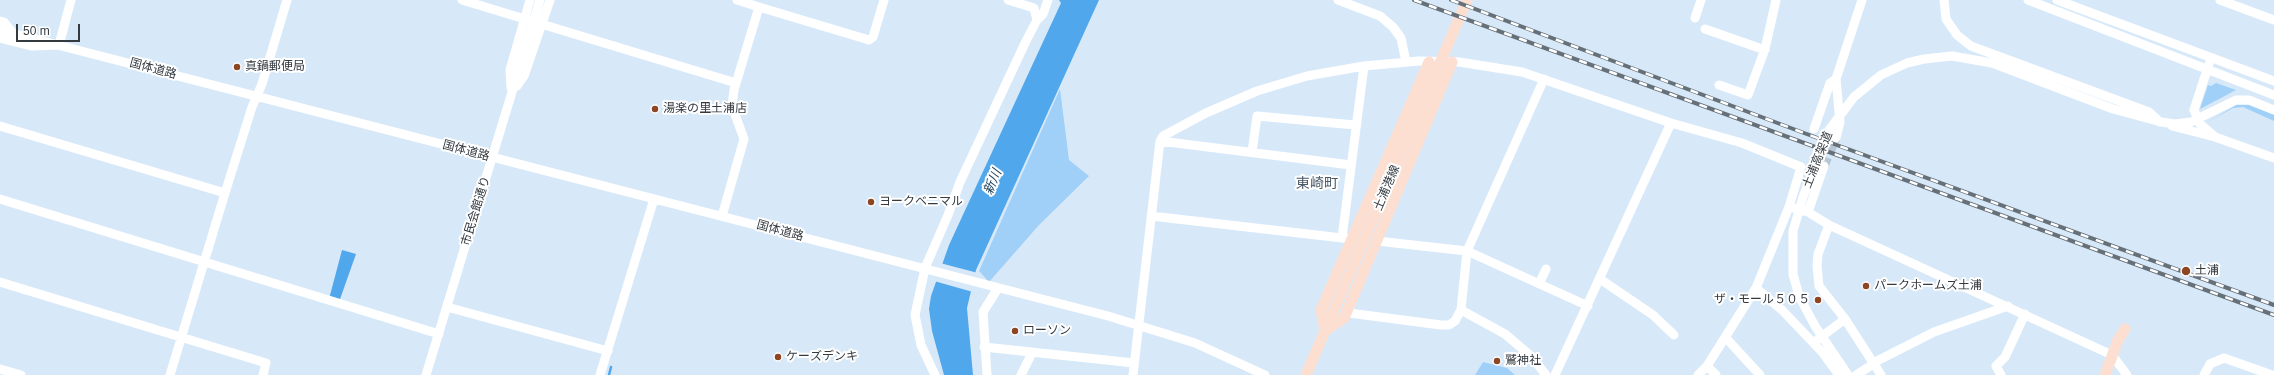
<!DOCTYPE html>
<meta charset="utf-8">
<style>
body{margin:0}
#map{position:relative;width:2274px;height:375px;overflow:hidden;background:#d7e9f9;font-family:Helvetica,sans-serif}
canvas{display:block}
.scale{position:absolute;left:16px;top:24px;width:64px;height:18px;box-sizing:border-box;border:2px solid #333a40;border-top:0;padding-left:5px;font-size:12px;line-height:14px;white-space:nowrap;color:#333a40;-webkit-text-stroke:3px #fff;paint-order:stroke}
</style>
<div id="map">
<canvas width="2274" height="375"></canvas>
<div class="scale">50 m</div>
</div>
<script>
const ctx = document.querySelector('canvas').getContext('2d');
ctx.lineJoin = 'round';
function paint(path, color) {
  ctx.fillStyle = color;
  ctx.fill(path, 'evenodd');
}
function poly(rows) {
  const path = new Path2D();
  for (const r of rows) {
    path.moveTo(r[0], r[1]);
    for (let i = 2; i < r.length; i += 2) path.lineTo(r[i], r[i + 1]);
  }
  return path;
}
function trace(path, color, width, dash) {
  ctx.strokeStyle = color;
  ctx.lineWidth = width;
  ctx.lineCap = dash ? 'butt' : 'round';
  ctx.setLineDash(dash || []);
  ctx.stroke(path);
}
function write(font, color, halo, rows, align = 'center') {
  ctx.font = font + ' Helvetica,"Noto Sans JP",sans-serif';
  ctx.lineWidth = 4;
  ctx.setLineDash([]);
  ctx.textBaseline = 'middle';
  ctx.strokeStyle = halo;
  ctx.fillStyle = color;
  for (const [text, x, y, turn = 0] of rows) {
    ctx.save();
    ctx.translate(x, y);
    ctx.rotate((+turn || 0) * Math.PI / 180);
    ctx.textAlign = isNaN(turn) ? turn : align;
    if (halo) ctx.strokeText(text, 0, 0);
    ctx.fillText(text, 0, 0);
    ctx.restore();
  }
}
paint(poly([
 [2216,83,2236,90,2200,109,2208,85,2211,86],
 [1060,89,1069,160,1089,176,1039,225,989,282,979,271],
 [2236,105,2250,105,2274,114,2274,121,2243,107,2233,108,2208,122],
 [1483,362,1507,368,1515,375,1475,375]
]), '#a0cff8');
paint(poly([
 [1059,0,1099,0,976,270,967,308,973,375,944,375,932,331,929,309,931,296,949,245,1061,3],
 [342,250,356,254,339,302,329,299]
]), '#51a7eb');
paint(poly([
 [940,263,978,273,973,292,934,281]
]), '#d7e9f9');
trace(poly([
 [609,375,611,367]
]), '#51a7eb', 2.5);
trace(poly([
 [1824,166,1836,138]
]), '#b6c6d4', 9, [9, 4.5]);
trace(poly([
 [462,0,736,83],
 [737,0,759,7],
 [1008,0,1034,8,1037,20],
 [1338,0,1380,16,1393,27,1401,38,1406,62],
 [1944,0,1946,19,1957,35,1971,46,2149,112,2160,122],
 [2028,0,2274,95],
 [2057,0,2274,81],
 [2220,0,2274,20],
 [1695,18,1701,0],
 [0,21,4,22,13,33],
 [1705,29,1765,50],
 [0,30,1108,316,1195,343,1265,375],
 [0,38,31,46,59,45,71,0],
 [2209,64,2194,110,2200,124,2214,136],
 [1719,85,1748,95,1765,49,1776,0],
 [517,86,524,76,550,0],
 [511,88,510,70,530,0],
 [0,126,225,193],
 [2172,126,2215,137,2274,158],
 [1814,129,1830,83,1836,79],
 [1836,138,1840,122,1836,79,1862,0],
 [1160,141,1351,165],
 [1252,152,1257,116,1355,125],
 [0,199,439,334],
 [1808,212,1829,225,2112,355,2127,375],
 [722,216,744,139,732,106,734,90,759,7,869,40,873,37,884,0],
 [1151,216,1351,239],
 [1829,225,1818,254,1817,266,1819,286,1845,319,1881,375],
 [1342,238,1364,66],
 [1377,241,1467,251,1588,306],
 [1600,279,1653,315,1674,335],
 [0,282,266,363,263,375],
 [1539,284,1546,269],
 [1756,288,1782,310,1823,353,1839,375],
 [447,307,608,351],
 [1461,310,1505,334,1531,356,1546,375],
 [1349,313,1441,325,1449,325,1455,321,1461,310,1467,251,1544,79],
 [1726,338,1760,375],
 [1817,340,1845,319],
 [984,347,1134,363],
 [1875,362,1934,332,2008,306],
 [1707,366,1716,375],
 [0,369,21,375],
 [170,375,225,193,252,107,262,84,287,0],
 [426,375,540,0],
 [600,375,654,199],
 [935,375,921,345,915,315,925,268,948,215,960,182,1026,41,1037,20,1043,14,1048,0],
 [987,375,983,312,998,288],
 [1021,375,1032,353],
 [1133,375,1160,141,1163,136,1206,113,1257,91,1307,76,1364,66,1419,61,1459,62,1522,72,1671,123,1742,143,1801,167,1789,207],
 [1555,375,1671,123],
 [1698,375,1707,366,1756,288,1789,207,1808,212,1824,166],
 [1848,375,1815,326,1799,296,1793,274,1793,231,1803,197,1829,130,1854,97,1881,75,1907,63,1924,59,1952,56,1992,63,2113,109,2161,122,2175,124,2191,122,2236,100,2249,100,2274,110],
 [1856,375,1875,363],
 [2001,375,1996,366,2005,357,2025,314],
 [2204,375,2210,364,2224,358,2272,375]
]), '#fff', 9);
trace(poly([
 [1325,330,1321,310,1429,62],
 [1326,330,1344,318,1452,62],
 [1306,375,1467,0],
 [2105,375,2118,340,2125,329]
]), '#fddfd1', 11);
const rail = poly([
 [1414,0,2274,315],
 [1451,0,1804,133,2274,305]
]);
trace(rail, '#667079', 4);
trace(rail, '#fff', 2.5, [8]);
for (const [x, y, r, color] of [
 [237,67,4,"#8d4623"],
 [655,109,4,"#8d4623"],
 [871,202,4,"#8d4623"],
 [2186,271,5,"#8d4623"],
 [1866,286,4,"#8d4623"],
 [1818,300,4,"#8d4623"],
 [1015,331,4,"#8d4623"],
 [778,357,4,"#8d4623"],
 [1497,361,4,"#8d4623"]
]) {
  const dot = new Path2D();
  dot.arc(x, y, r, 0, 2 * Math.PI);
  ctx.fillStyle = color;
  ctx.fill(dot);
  trace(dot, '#fff', 1.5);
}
write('12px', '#333a40', '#fff', [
 ["真鍋郵便局",245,67],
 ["湯楽の里土浦店",663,109],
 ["ヨークベニマル",879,202],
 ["土浦",2195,271],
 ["パークホームズ土浦",1874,286],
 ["ザ・モール５０５",1810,300,"right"],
 ["ローソン",1023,331],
 ["ケーズデンキ",786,357],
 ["鷲神社",1505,361]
], 'left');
write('12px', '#333a40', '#fff', [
 ["国体道路",153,69,15],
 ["国体道路",466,151,15],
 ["土浦高架道",1818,160,-68],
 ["土浦港線",1387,188,-67],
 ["市民会館通り",476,211,-73],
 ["国体道路",780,231,15]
]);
write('italic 13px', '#1b3f5b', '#fff', [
 ["新川",993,182,-67]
]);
write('14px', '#495967', '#fff', [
 ["東崎町",1317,184]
]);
</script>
